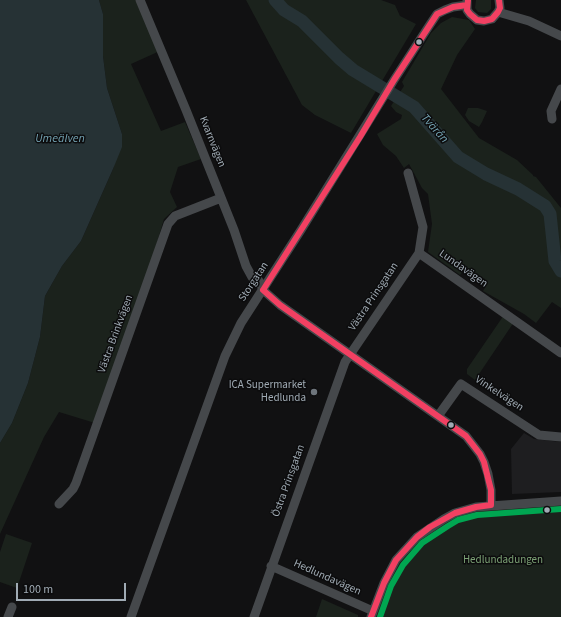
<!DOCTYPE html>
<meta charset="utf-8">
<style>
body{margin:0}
#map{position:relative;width:561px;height:617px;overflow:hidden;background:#111112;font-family:"Source Sans 3",sans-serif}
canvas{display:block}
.scale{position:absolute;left:16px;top:583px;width:110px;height:18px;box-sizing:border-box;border:2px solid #a0abb4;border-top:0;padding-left:5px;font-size:12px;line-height:14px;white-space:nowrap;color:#a0abb4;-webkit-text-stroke:3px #0c0c0d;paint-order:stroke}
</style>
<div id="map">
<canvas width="561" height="617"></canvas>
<div class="scale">100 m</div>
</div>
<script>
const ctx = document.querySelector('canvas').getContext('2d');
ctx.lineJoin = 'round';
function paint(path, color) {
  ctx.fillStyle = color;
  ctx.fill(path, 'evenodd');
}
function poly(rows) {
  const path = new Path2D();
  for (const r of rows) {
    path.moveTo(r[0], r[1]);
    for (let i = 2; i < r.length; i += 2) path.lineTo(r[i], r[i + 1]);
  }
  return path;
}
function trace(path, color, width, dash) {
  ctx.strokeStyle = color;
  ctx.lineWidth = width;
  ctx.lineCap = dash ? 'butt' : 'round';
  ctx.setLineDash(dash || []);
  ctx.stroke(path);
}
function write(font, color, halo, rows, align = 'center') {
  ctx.font = font + ' "Source Sans 3",sans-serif';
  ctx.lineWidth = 3;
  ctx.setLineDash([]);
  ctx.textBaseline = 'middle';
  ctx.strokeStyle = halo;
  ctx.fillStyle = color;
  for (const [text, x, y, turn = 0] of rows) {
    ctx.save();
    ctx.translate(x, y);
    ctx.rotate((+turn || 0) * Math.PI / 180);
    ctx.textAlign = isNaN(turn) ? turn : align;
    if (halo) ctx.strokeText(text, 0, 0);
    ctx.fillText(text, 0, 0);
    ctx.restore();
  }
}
paint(poly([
 [524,433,534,439,561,442,561,492,512,494,511,449]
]), '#1e1e20');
paint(poly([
 [99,0,140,0,162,50,131,64,161,131,185,122,201,159,178,167,170,192,177,207,164,219,153,256,95,423,59,412,44,437,0,534,0,443,12,423,28,383,40,337,45,296,62,266,81,241,113,169,122,134,107,88,103,56,103,14],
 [246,0,381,0,395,5,400,16,416,24,351,133,315,115,302,105],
 [476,0,491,0,491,9,487,13,478,12,475,8],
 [452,17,469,20,475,29,457,55,441,89,479,138,517,160,533,175,533,176,536,177,561,208,561,308,552,302,536,323,524,314,483,291,486,286,464,270,460,275,428,252,432,224,428,194,422,188,409,164,404,168,396,156,383,145,377,134,401,119,402,115,396,112,391,106,404,86,402,82,431,33,441,23],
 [468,108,478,108,487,111,482,122,479,127,469,121,465,115],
 [504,315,514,322,475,380,467,374,467,369],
 [561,501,561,617,371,617,407,546,455,513],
 [6,534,32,543,17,588,0,582,0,552],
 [322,599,358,615,358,617,316,617]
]), '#1b221c');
paint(poly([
 [0,0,99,0,103,14,103,56,107,88,122,134,122,147,113,169,81,241,62,266,45,296,40,337,28,383,12,423,0,443]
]), '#263235');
trace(poly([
 [275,0,284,10,302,21,339,58,353,70,414,107,458,157,486,174,518,189,545,206,550,214,555,261,561,271]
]), '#263235', 13);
trace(poly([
 [140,0,186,110,234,230,246,266,252,277,259,281,263,290,280,305,466,436,480,454,484,462,488,474,491,490,491,505],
 [467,1,467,10,470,14,477,20,484,21,492,19,498,12,500,8,499,0],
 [498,12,529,21,561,36],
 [552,119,551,111,561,89],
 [408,173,423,227,419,253,561,353],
 [438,416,461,384,539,435,561,437],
 [59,504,73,489,76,483,168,224,175,216,221,198],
 [271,566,373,611],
 [8,617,12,607],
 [131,617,225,356,241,323,301,230,394,80,429,26,437,14,445,10,453,7,467,5],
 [254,617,345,362,419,253],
 [371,617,384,583,396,560,417,537,444,519,455,513,476,507,561,501]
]), '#45484b', 9);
trace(poly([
 [468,0,467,10,470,14,477,20,484,21,492,19,498,12,500,8,499,0],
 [263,290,360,137,394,80,437,14,453,7,467,5],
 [263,290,280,305,466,436,480,454,484,462,491,490,491,505],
 [371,617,384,583,396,560,417,537,430,527,455,513,476,507,491,505]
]), '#f24062', 6);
trace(poly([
 [380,617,391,586,403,565,422,543,448,526,458,520,477,515,561,509]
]), '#00a651', 6);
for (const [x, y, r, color] of [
 [419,42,3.5,"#a0abb4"],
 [314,392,4,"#6e757b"],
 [451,425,3.5,"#a0abb4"],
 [547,510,3.5,"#a0abb4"]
]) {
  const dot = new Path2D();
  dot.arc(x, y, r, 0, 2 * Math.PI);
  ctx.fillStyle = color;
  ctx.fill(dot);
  trace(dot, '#0c0c0d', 1.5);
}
write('11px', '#a0abb4', '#0c0c0d', [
 ["Kvarnvägen",212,142,68],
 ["Lundavägen",463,269,35],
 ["Storgatan",254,282,-57],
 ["Västra Prinsgatan",374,297,-56],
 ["Västra Brinkvägen",116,334,-70],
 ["Vinkelvägen",499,394,33],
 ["Östra Prinsgatan",289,481,-70],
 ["Hedlundavägen",327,578,24]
]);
write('11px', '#a0abb4', '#0c0c0d', [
 ["ICA Supermarket",306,386],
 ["Hedlunda",306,399]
], 'right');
write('11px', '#7ca175', '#0c0c0d', [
 ["Hedlundadungen",503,561]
]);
write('italic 12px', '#74a3b3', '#0c0c0d', [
 ["Tvärån",434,129,48],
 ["Umeälven",60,139]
]);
</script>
